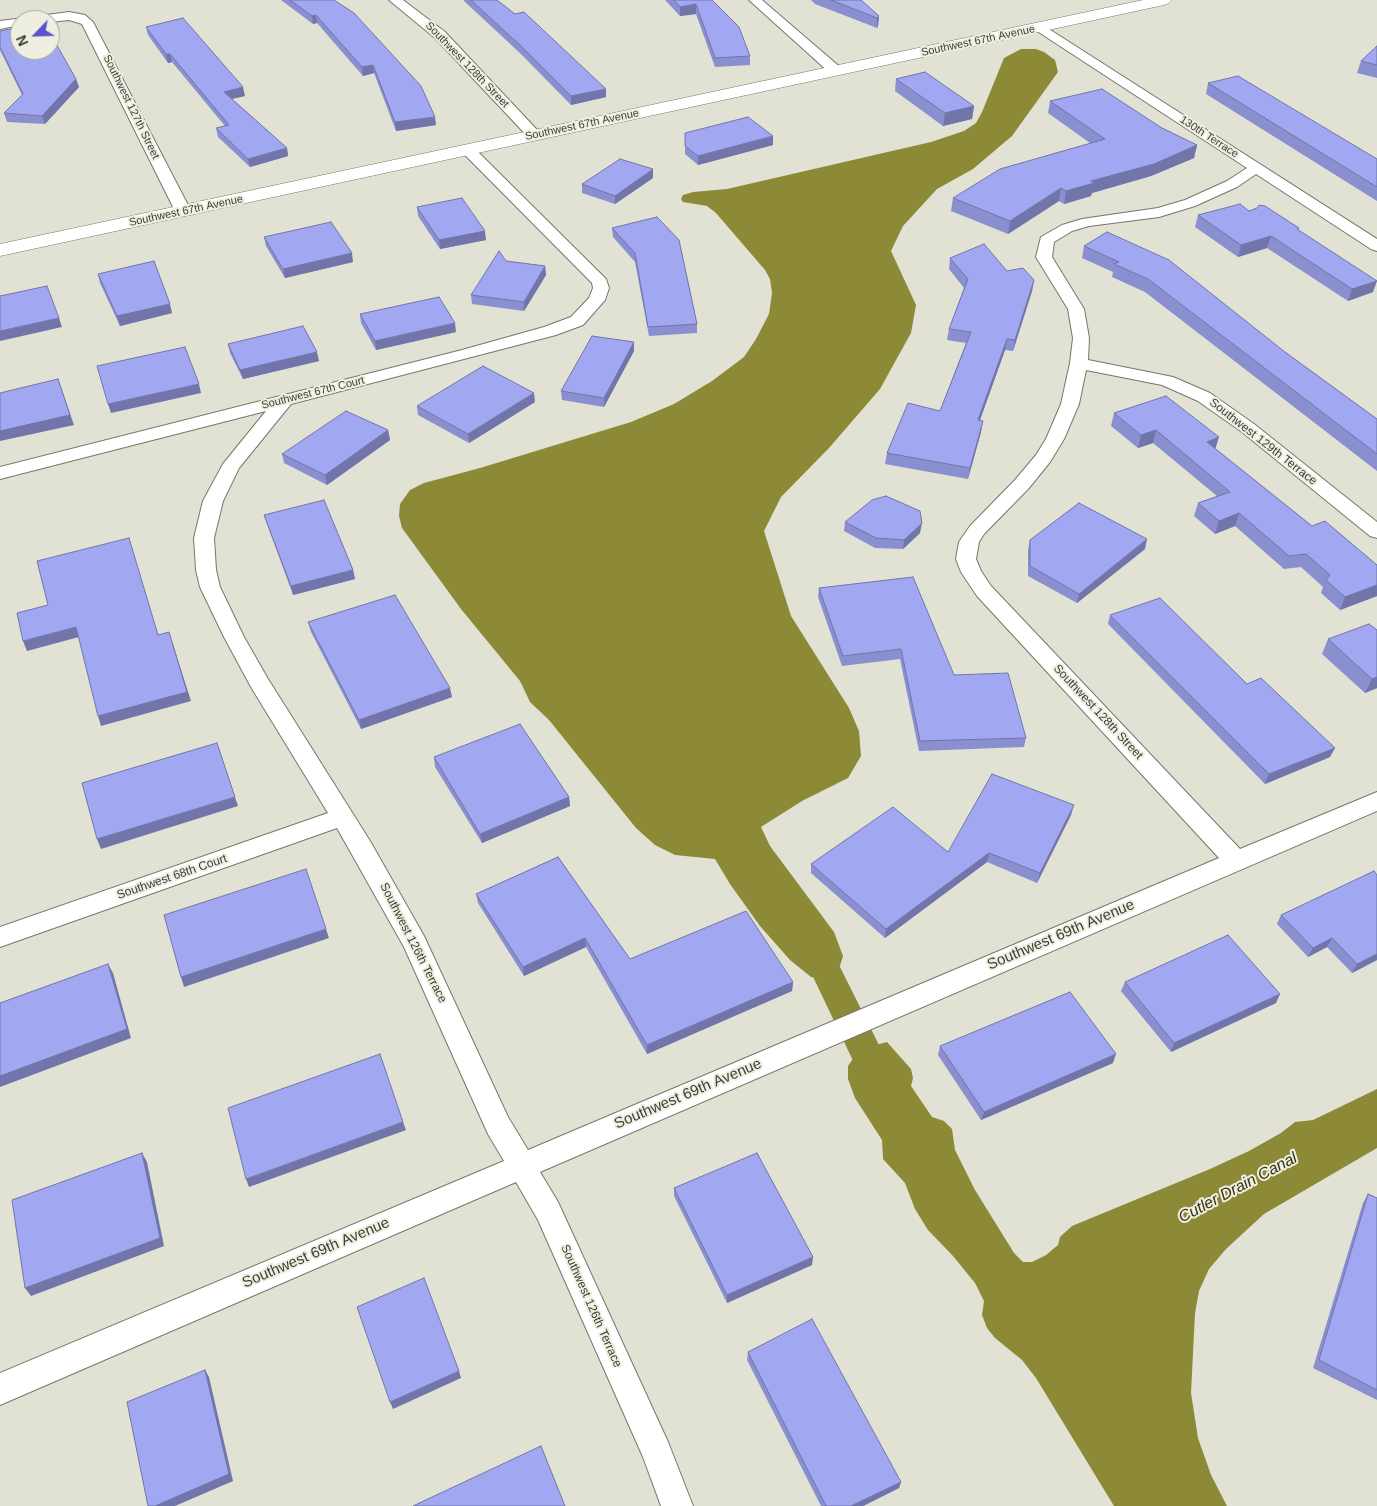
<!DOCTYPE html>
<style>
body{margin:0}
#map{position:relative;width:1377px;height:1506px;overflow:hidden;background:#e1e2d4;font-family:Arial,sans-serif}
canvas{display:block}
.north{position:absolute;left:10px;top:10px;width:50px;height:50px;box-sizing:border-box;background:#efefe1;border:1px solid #a8a89d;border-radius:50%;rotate:246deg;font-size:14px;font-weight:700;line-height:20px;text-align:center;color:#3d3d37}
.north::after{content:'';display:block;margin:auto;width:18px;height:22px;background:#5a54cc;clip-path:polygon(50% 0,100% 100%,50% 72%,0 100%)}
</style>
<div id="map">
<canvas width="1377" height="1506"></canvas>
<div class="north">N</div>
</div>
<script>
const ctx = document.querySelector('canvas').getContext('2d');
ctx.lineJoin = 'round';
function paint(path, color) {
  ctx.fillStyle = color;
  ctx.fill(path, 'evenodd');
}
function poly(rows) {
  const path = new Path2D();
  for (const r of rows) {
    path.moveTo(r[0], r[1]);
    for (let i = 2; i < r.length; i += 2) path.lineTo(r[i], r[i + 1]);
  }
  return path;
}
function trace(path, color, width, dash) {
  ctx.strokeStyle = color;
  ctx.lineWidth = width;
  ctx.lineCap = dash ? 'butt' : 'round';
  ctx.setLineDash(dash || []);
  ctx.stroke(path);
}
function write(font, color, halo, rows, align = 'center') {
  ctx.font = font + ' Arial,sans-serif';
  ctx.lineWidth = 4;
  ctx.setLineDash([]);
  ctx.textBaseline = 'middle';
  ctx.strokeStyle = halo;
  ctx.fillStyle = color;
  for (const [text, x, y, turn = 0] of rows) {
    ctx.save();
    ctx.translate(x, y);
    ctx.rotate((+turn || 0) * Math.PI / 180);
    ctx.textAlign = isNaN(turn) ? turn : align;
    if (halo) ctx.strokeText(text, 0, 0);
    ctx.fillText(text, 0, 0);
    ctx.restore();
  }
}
paint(poly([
 [1021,49,1036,49,1044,52,1055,60,1058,72,1012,136,973,169,937,189,903,226,891,251,916,305,911,333,880,389,829,448,781,497,764,531,791,616,849,708,859,731,861,756,848,778,802,801,761,827,770,846,834,932,843,956,839,969,825,979,811,977,790,960,760,926,730,884,715,859,675,855,655,845,636,828,549,720,530,702,520,681,461,609,402,528,399,516,400,504,410,490,424,483,480,468,631,422,674,404,712,381,744,357,756,339,769,314,772,293,770,279,765,270,716,213,707,206,683,202,681,199,683,195,693,192,727,189,931,142,964,131,976,123,982,112,1004,58],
 [887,1042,911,1069,913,1078,911,1086,932,1117,944,1121,952,1129,955,1150,975,1190,1014,1253,1023,1262,1032,1262,1046,1255,1058,1245,1060,1237,1072,1226,1210,1169,1249,1151,1281,1133,1295,1122,1313,1120,1377,1089,1377,1148,1264,1214,1226,1249,1209,1269,1199,1291,1195,1313,1191,1393,1198,1438,1211,1475,1227,1506,1114,1506,1036,1378,1022,1360,995,1338,987,1328,982,1315,984,1301,975,1283,953,1256,928,1230,915,1209,905,1183,883,1159,882,1140,855,1098,848,1079,848,1066,856,1054,868,1047]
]), '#8c8a36');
paint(poly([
 [810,930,821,934,828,943,881,1049,901,1082,896,1093,884,1097,872,1093,857,1069,805,960,794,943,799,934,810,930]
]), '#8c8a36');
const minor = poly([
 [389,0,403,0,445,32,540,133,542,136,540,139,530,139,435,38,389,0],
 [749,0,762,0,841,68,843,71,841,74,831,74,749,0],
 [69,12,85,15,93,22,191,211,188,214,183,216,178,214,175,211,82,24,69,20,50,22,50,20,20,20,20,25,0,29,0,21,69,12],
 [1041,24,1377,239,1377,251,1371,249,1256,174,1237,187,1195,206,1159,217,1089,226,1072,231,1054,242,1052,257,1084,309,1089,338,1088,360,1173,377,1210,393,1254,424,1377,522,1377,538,1370,536,1242,432,1198,401,1162,385,1086,370,1079,404,1064,439,1050,462,1029,488,984,534,979,542,976,559,981,571,991,586,1240,849,1377,792,1377,811,540,1172,558,1202,668,1442,693,1506,661,1506,643,1457,538,1220,516,1182,0,1405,0,1373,504,1161,488,1134,404,947,337,828,0,947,0,927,328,813,251,687,224,637,200,587,196,570,194,538,203,501,223,464,266,411,0,479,0,467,462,350,544,327,571,317,589,298,593,288,592,283,463,153,461,150,463,147,473,147,606,279,609,288,605,300,583,325,556,335,291,404,239,468,223,501,214,538,216,570,220,587,244,637,268,679,370,841,424,936,508,1117,528,1150,1219,858,977,596,961,572,956,559,959,542,970,526,1015,480,1036,455,1046,439,1061,404,1070,363,1073,338,1068,309,1036,257,1041,237,1062,225,1082,219,1158,208,1185,200,1227,181,1247,168,1037,31,1035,28,1037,25,1041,24]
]);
const secondary = poly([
 [1143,0,1172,0,1169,3,1164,5,0,256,0,244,1143,0]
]);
trace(minor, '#76776a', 2);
trace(secondary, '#76776a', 1);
paint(minor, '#fff');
paint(secondary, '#fff');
paint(poly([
 [281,0,334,0,436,125,396,131,374,73,363,76,317,23,313,24],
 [464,0,497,0,606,97,571,105,522,55,464,1],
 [665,0,712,0,750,56,750,65,715,67,696,14,680,16],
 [811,0,861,0,879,16,878,26,877,28,815,4],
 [146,27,245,96,232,99,287,148,288,156,250,167,218,137,216,128,225,126,172,62,168,63,148,35],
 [0,31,76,79,79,87,45,124,7,122,4,113,22,95,0,50],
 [1377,46,1377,78,1357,73,1361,61],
 [896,79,974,106,972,119,943,126,895,91],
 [1208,83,1377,159,1377,201,1206,94],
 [1050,101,1162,128,1197,145,1194,158,1151,176,1092,193,1091,196,1064,204,1059,201,1008,234,951,211,953,198,1090,143,1048,113],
 [685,133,773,145,698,165,685,154],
 [653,178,615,204,582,193,582,184],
 [417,207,486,240,440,249,418,216],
 [1249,211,1299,228,1298,230,1373,292,1348,301,1267,248,1238,257,1195,227,1198,215],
 [612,228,679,240,697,324,697,333,649,336,635,262,613,237],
 [1107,232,1285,352,1377,419,1377,471,1145,292,1112,277,1113,272,1082,258,1084,246],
 [264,237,353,262,285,278,266,246],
 [950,258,1007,271,1034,280,1032,291,1013,351,1005,350,980,420,981,432,968,479,885,464,887,453,940,411,966,343,947,340,949,329,964,288,949,269],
 [506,261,545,266,546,275,524,311,472,304,471,295],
 [98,274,172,313,120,326,100,283],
 [360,314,456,332,376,350,361,323],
 [228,344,319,361,243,379,230,353],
 [634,351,604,407,562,400,561,391],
 [535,402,469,443,418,415,417,406],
 [1114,413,1216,449,1312,526,1377,565,1377,596,1340,610,1321,593,1323,587,1301,567,1284,569,1235,526,1215,534,1194,516,1198,503,1217,496,1153,443,1138,448,1111,426],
 [388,430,390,440,327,485,284,463,282,454],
 [264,515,353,570,355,579,293,595,267,524],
 [845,522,920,533,903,549,875,548,844,531],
 [1030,540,1145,549,1077,603,1028,576,1028,550],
 [819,588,954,675,1026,738,1024,747,919,751,900,659,842,666,818,597],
 [1110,615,1247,684,1330,757,1265,784,1108,624],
 [308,622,452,697,361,729,311,632],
 [1377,630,1377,688,1365,693,1322,654,1328,639],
 [434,757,569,797,570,806,482,843,435,767],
 [1071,815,1037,883,987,862,885,938,811,873,811,864,948,852],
 [558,857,630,959,793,982,792,991,647,1054,586,947,524,976,478,903,476,894],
 [1377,875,1377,960,1352,973,1327,947,1308,957,1277,924,1281,915],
 [1125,982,1276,1003,1171,1052,1121,991],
 [940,1046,1113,1063,981,1120,938,1055],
 [674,1188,812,1265,727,1303,674,1196],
 [1368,1194,1377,1198,1377,1400,1313,1368,1363,1203],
 [748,1352,901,1482,899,1488,863,1506,821,1506,747,1360]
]), '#8a90cf');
paint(poly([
 [696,4,696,14,680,16,680,7],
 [316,15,317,23,313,24,312,16],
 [879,16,878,26,877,28,877,18],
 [166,54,170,54,172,62,168,63],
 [373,65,374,73,363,76,362,67],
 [76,79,79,87,45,124,42,116],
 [243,87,245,96,226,100,224,92],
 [606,89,606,97,571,105,571,96],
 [974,106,972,119,943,126,945,113],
 [435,117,436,125,396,131,395,122],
 [773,136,773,145,698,165,698,156],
 [1197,145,1194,158,1151,176,1092,193,1091,196,1064,204,1066,191,1091,181],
 [287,148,288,156,250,167,248,159],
 [653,169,653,178,615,204,615,196],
 [1061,188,1059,201,1008,234,1010,221],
 [485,231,486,240,440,249,439,240],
 [1271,236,1267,248,1238,257,1241,245],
 [352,253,353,262,285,278,283,269],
 [545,266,546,275,524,311,524,302],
 [1034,280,1032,291,1013,351,1015,340],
 [1377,281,1373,292,1348,301,1352,289],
 [170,304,172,313,120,326,117,316],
 [59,318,62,327,0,341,0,331],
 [455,323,456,332,376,350,375,341],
 [1007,339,1005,350,976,431,978,420],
 [634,342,634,351,604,407,604,398],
 [317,352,319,361,243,379,240,370],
 [58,379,74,425,0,441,0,431],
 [199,384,201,393,111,413,108,404],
 [534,393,535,402,469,443,468,434],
 [983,421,981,432,968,479,970,468],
 [388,430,390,440,327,485,325,475],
 [1156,430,1153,443,1138,448,1141,435],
 [1219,437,1215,450,1207,442],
 [1239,513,1235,526,1215,534,1219,521],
 [922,523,920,533,903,549,904,540],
 [1147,539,1145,549,1077,603,1079,594],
 [353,570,355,579,293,595,291,586],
 [1377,585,1377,596,1340,610,1345,597],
 [76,627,79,637,27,651,23,641],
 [169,632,191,701,101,726,98,716],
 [1377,677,1377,688,1365,693,1372,679],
 [450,688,452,697,361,729,359,720],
 [1335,748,1330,757,1265,784,1269,774],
 [235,797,238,806,101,849,97,839],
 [569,797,570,806,482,843,480,834],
 [1074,805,1071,815,1037,883,1040,873],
 [989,853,987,862,885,938,886,929],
 [326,929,329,938,184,987,181,977],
 [585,938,586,947,524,976,523,967],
 [1332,938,1327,947,1308,957,1313,948],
 [1377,954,1377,960,1352,973,1357,964],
 [108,964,113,973,131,1038,0,1087,0,1076],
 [793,982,792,991,647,1054,647,1045],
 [1280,994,1276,1003,1171,1052,1174,1043],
 [1116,1054,1113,1063,981,1120,984,1112],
 [403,1122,406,1130,249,1187,246,1179],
 [142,1153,147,1162,164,1246,31,1296,25,1288],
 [813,1257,812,1265,727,1303,727,1295],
 [205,1370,209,1377,233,1481,175,1506,155,1506],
 [459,1371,461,1378,393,1409,390,1402],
 [901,1482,899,1488,863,1506,851,1506]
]), '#7175a9');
const building = poly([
 [290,0,334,0,354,13,421,86,435,117,395,122,373,65,362,67,316,15,312,16,290,0],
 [471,0,497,0,515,14,524,12,606,89,571,96,522,47,471,0],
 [674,0,712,0,739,27,750,56,715,58,696,4,680,7,674,0],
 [831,0,861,0,879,16,877,18,831,0],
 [183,18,243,87,224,92,287,148,248,159,216,128,229,125,170,54,166,54,146,27,183,18],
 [20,27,20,50,50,50,50,33,76,79,42,116,4,113,23,94,0,47,0,31,20,27],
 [1377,46,1377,65,1361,61,1377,46],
 [925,72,974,106,945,113,896,79,925,72],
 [1238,76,1377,159,1377,187,1208,83,1238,76],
 [1102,89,1162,128,1197,145,1154,164,1091,181,1094,183,1066,191,1061,188,1010,221,953,198,1000,169,1105,139,1050,101,1102,89],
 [748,117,773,136,698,156,685,146,685,133,748,117],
 [620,159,653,169,615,196,582,184,620,159],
 [462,198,485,231,439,240,417,207,462,198],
 [1240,204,1249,211,1257,208,1259,205,1265,206,1299,228,1297,229,1377,281,1352,289,1271,236,1241,245,1198,215,1240,204],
 [657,217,679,240,697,324,648,327,635,253,612,228,657,217],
 [331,222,352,253,283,269,264,237,331,222],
 [1107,232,1169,260,1285,352,1377,419,1377,454,1148,279,1114,264,1119,262,1084,246,1107,232],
 [984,244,1007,271,1023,268,1034,280,1015,340,1007,339,978,420,983,421,970,468,887,453,908,403,940,411,971,332,949,329,968,279,950,258,984,244],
 [499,251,506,261,545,266,524,302,471,295,499,251],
 [154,261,170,304,117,316,98,274,154,261],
 [47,286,59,318,0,331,0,296,47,286],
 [439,297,455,323,375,341,360,314,439,297],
 [303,326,317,352,240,370,228,344,303,326],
 [592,336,634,342,604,398,561,391,592,336],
 [185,347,199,384,108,404,97,366,185,347],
 [483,366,534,393,468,434,417,406,483,366],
 [58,379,70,415,0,431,0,393,58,379],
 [1166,396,1219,437,1207,442,1312,526,1325,521,1377,565,1377,585,1345,597,1326,580,1330,575,1306,554,1289,556,1239,513,1219,521,1198,503,1230,492,1156,430,1141,435,1114,413,1166,396],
 [346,411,388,430,325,475,282,454,346,411],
 [886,496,920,511,922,523,904,540,876,538,845,522,872,500,886,496],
 [324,500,353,570,291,586,264,515,324,500],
 [1079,503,1147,539,1079,594,1030,566,1030,540,1079,503],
 [129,538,158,635,169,632,187,692,98,716,76,627,23,641,17,613,48,605,37,561,129,538],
 [913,577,954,675,1008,673,1026,738,920,741,901,649,843,656,819,588,913,577],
 [395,595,450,688,359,720,308,622,395,595],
 [1160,598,1247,684,1261,678,1335,748,1269,774,1110,615,1160,598],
 [1369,624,1377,630,1377,677,1372,679,1328,639,1369,624],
 [520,724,569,797,480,834,434,757,520,724],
 [217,743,235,797,97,839,82,783,217,743],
 [992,774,1074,805,1040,873,989,853,886,929,811,864,893,807,948,852,992,774],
 [558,857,630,959,746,911,793,982,647,1045,585,938,523,967,476,894,558,857],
 [306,869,326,929,181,977,164,915,306,869],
 [1374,871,1377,875,1377,954,1357,964,1332,938,1313,948,1281,915,1374,871],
 [1228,935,1280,994,1174,1043,1125,982,1228,935],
 [108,964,127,1029,0,1076,0,1003,108,964],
 [1070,992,1116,1054,984,1112,940,1046,1070,992],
 [380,1054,403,1122,246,1179,228,1108,380,1054],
 [142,1153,160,1238,25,1288,12,1200,142,1153],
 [757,1153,813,1257,727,1295,674,1188,757,1153],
 [1368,1194,1377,1198,1377,1390,1319,1360,1368,1194],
 [424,1278,459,1371,390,1402,357,1307,424,1278],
 [812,1319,901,1482,851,1506,826,1506,748,1352,812,1319],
 [205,1370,229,1474,155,1506,148,1506,127,1402,205,1370],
 [541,1446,565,1506,413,1506,541,1446]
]);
paint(building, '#a1a7f1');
trace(building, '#7175a9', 1);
write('11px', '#3d3d37', '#efefe1', [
 ["Southwest 67th Avenue",978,41,-12],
 ["Southwest 128th Street",467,65,46],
 ["Southwest 127th Street",131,107,64],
 ["Southwest 67th Avenue",582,125,-12],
 ["130th Terrace",1209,137,33],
 ["Southwest 67th Avenue",186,211,-12],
 ["Southwest 67th Court",313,393,-14]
]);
write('12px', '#3d3d37', '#efefe1', [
 ["Southwest 129th Terrace",1263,442,38],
 ["Southwest 128th Street",1098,712,47],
 ["Southwest 68th Court",172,877,-19],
 ["Southwest 126th Terrace",413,943,63],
 ["Southwest 126th Terrace",591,1306,66]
]);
write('15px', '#3d3d37', '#efefe1', [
 ["Southwest 69th Avenue",1061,935,-23],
 ["Southwest 69th Avenue",688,1094,-23],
 ["Southwest 69th Avenue",316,1253,-23]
]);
write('italic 16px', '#34330e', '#efefe1', [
 ["Cutler Drain Canal",1238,1188,-28]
]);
</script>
